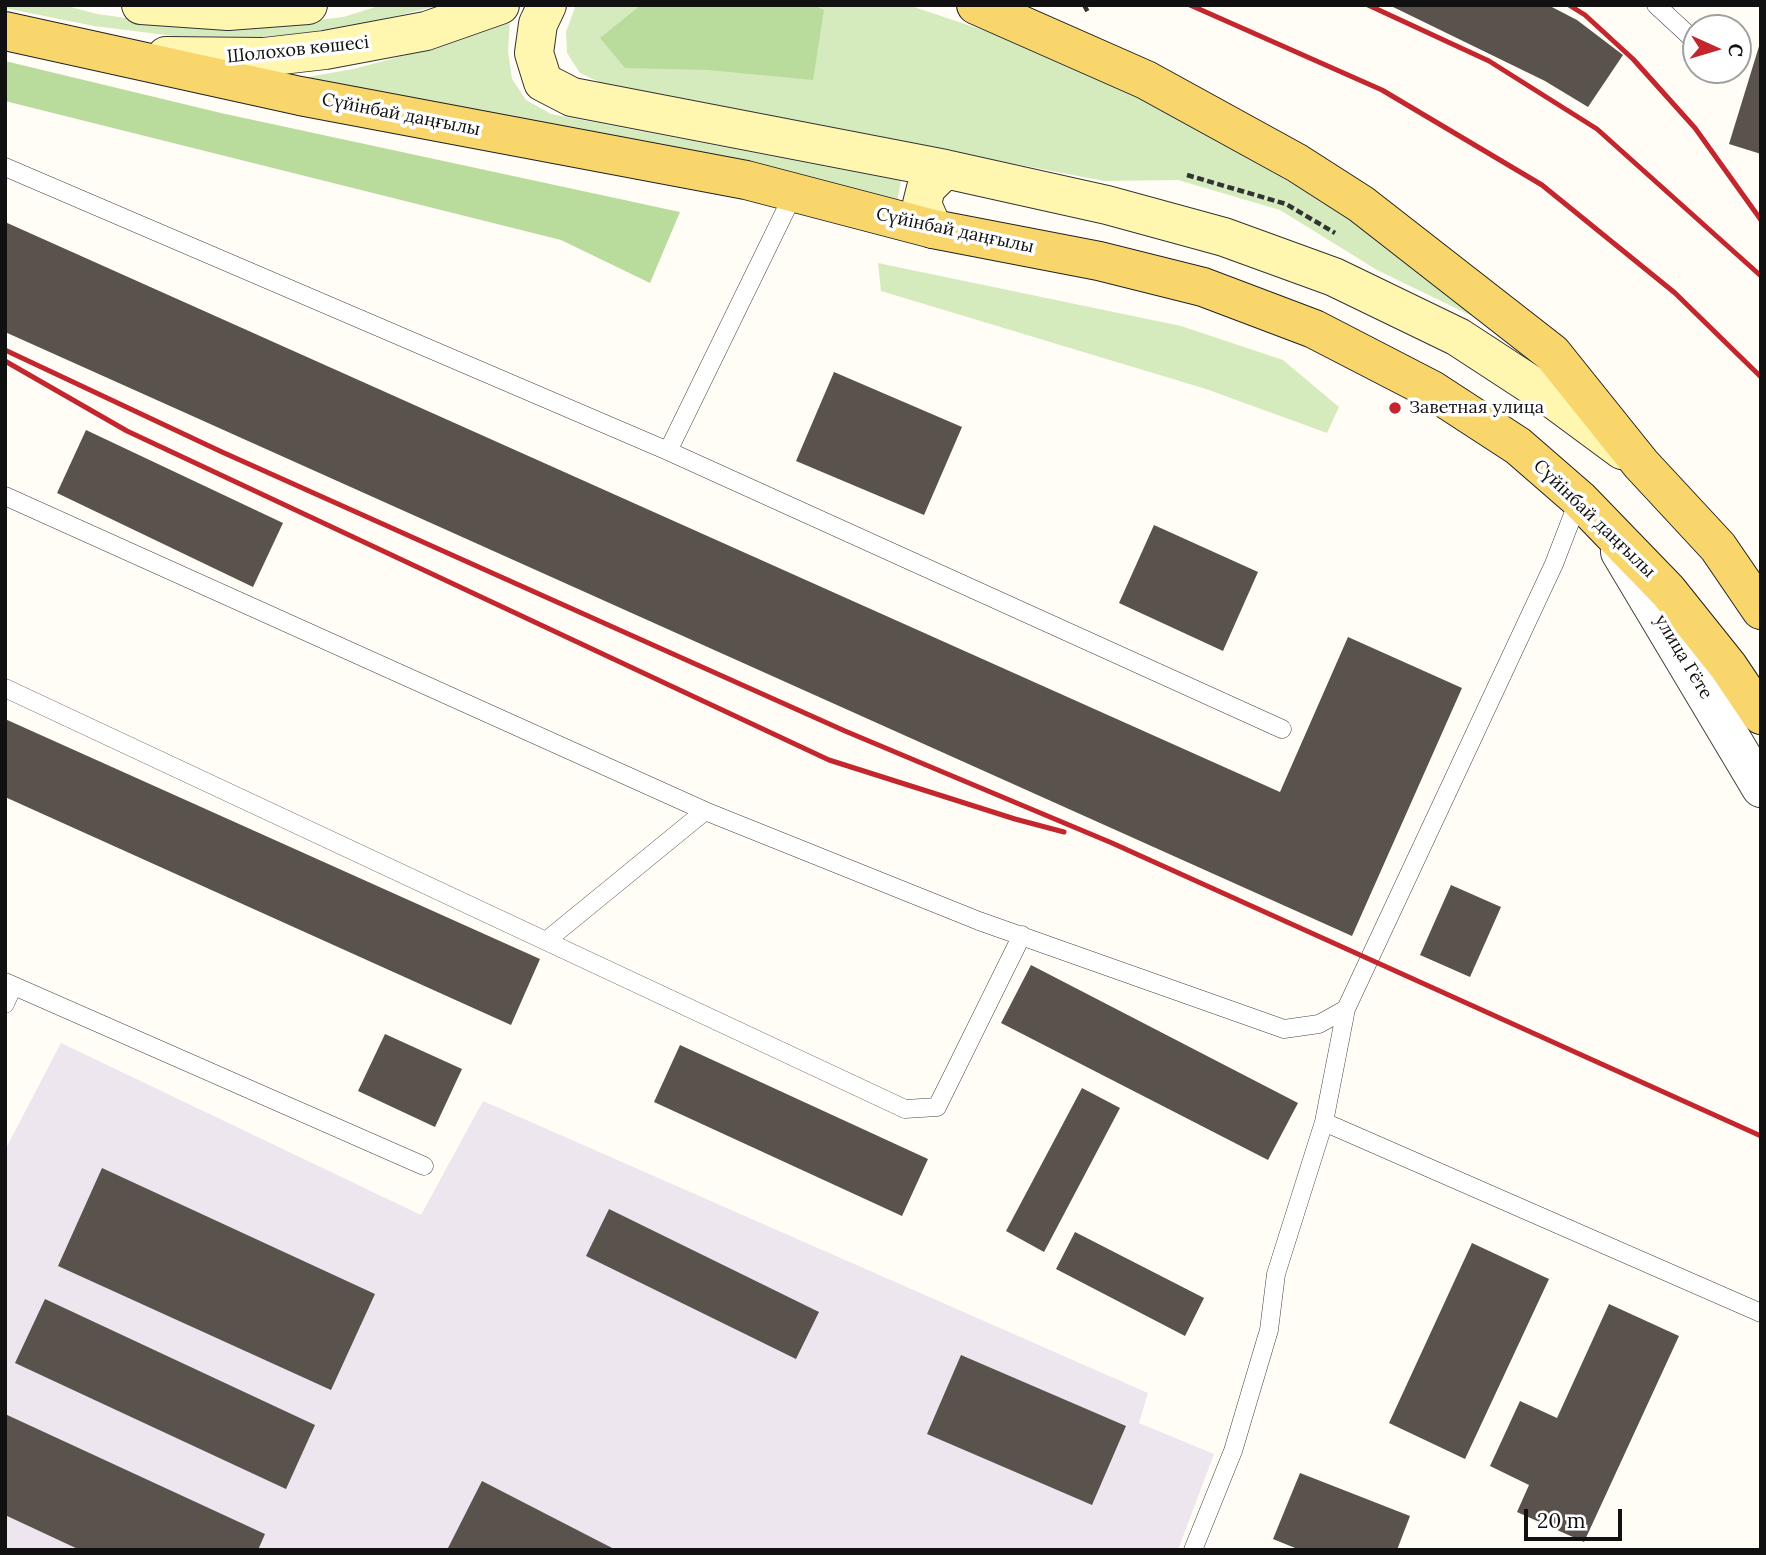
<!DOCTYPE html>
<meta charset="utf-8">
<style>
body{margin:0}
#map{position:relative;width:1766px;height:1555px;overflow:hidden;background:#fffdf5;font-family:Lora,serif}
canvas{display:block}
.frame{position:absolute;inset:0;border:7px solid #111;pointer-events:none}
.north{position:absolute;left:1682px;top:14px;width:70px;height:70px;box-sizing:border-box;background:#fff;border:2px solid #a0a0a0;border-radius:50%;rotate:94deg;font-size:19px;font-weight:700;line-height:28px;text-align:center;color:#111}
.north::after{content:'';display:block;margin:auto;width:24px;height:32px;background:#c4262e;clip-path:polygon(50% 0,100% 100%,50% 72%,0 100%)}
.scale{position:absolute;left:1524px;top:1509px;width:98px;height:32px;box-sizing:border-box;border:4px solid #111;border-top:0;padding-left:9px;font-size:21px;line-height:24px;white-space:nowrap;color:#111;-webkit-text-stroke:5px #fff;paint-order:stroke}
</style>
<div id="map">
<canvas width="1766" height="1555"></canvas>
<div class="frame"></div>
<div class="north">С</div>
<div class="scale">20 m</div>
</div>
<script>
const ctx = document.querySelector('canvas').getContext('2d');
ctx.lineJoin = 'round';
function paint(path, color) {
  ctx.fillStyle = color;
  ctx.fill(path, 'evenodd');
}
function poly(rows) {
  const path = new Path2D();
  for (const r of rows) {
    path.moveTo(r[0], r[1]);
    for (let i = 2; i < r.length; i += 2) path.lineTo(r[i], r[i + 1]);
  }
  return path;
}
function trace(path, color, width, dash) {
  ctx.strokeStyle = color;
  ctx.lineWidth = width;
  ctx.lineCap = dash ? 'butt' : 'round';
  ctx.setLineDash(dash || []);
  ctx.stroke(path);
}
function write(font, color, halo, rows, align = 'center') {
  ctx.font = font + ' Lora,serif';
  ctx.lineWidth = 7;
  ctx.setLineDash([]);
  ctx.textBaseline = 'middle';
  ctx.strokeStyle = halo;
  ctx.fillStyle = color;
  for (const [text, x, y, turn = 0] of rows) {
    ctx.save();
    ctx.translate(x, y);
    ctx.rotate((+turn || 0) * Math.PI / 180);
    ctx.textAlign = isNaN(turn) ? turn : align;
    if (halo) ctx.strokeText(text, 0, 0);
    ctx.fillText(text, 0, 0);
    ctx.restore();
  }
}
paint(poly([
 [61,1043,421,1215,483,1101,1148,1393,1139,1423,1214,1454,1178,1550,5,1550,5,1150]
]), '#eee6ef');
paint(poly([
 [5,5,63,5,97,14,176,25,261,27,343,17,382,5,441,5,347,28,263,37,174,36,94,26,5,8],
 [576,5,908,5,989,32,1138,97,1291,183,1375,236,1478,312,1474,317,1377,270,1280,210,1178,180,1104,181,608,86,580,73,567,53,566,32],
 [510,21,508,51,512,79,526,100,551,114,901,181,897,202,302,78,353,69,445,45],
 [878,263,1181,326,1283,360,1339,407,1327,433,1206,389,881,291]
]), '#d5ebbd');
paint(poly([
 [641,5,813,5,824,10,813,80,708,70,625,68,600,38],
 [5,61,221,113,680,212,650,283,561,240,5,101]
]), '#b9dc9c');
paint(poly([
 [1389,5,1548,5,1577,20,1623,55,1588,107,1545,81],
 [1760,43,1761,43,1761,154,1729,144],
 [5,222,1280,792,1348,637,1462,688,1352,936,5,332],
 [834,372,962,427,924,515,796,461],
 [86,430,283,523,253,587,57,493],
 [1154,525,1258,572,1223,651,1119,603],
 [5,719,540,959,511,1025,5,797],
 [1451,885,1501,907,1470,977,1420,955],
 [1031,965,1298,1103,1268,1160,1001,1023],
 [385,1034,462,1069,435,1127,358,1091],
 [680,1045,928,1159,902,1216,654,1102],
 [1082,1088,1120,1108,1044,1252,1006,1231],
 [102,1168,375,1294,331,1390,58,1266],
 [609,1209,819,1312,796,1359,586,1256],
 [1075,1232,1204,1298,1185,1336,1056,1269],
 [1472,1243,1549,1279,1465,1459,1389,1423],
 [45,1299,315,1425,286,1489,15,1363],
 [1609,1304,1679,1336,1584,1542,1517,1512,1529,1485,1490,1466,1520,1401,1557,1418],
 [961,1355,1126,1426,1092,1505,927,1434],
 [5,1414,265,1534,258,1550,80,1550,5,1515],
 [1300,1473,1410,1516,1397,1550,1300,1550,1273,1539],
 [482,1481,616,1550,451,1550,448,1548]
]), '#5a524d');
const service = poly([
 [1656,5,1696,42],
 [5,167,668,451],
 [794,193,668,451,1282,729],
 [5,496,705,811,979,921,1284,1029,1319,1024,1346,1009,1554,564,1579,499],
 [5,688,905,1109,937,1107,1022,935],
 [546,941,705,811],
 [5,982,424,1166],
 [5,1004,13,986],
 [1324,1122,1761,1313],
 [1193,1550,1233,1451,1269,1330,1276,1274,1324,1122,1346,1009]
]);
const tertiary = poly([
 [1620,552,1761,788]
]);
const secondary = poly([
 [141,5,228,11,308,5],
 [547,5,538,24,534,53,543,82,572,97,945,169,1107,205,1224,237,1334,277,1458,337,1553,399,1622,450],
 [166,56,264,57,325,50,426,31,500,5],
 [933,229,922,204,926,188,945,169]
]);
const primary = poly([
 [976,5,1146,80,1297,163,1361,204,1552,353,1641,464,1718,547,1761,610],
 [5,31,300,96,746,180,933,229,1099,261,1203,287,1314,329,1432,390,1518,446,1579,499,1668,591,1728,666,1761,715]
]);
trace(service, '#444', 19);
trace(tertiary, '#444', 40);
trace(secondary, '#333', 40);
trace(primary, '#222', 40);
trace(poly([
 [1084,5,1089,14],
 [1187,175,1286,204,1335,233]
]), '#333', 4.5, [7, 3.5]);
trace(service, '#fff', 18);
trace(tertiary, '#fff', 38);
trace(secondary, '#fff6b0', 38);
trace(primary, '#f9d66b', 38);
trace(poly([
 [1190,5,1382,90,1542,185,1675,293,1761,377],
 [1368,5,1489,61,1597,129,1761,276],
 [1569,5,1585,15,1633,59,1695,128,1761,220],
 [5,350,222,452,845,731,1112,843,1761,1136],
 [5,361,127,431,829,760,1015,819,1064,832]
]), '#c4262e', 5);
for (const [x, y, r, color] of [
 [1395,408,7,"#c4262e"]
]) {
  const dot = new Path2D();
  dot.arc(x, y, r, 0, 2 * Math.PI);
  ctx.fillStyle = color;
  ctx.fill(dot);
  trace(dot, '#fff', 2.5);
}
write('18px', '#111', '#fff', [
 ["Шолохов көшесі",298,50,-6],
 ["Сүйінбай даңғылы",401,115,11],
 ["Сүйінбай даңғылы",955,231,12],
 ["Сүйінбай даңғылы",1594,519,44],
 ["улица Гёте",1683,657,59]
]);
write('18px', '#111', '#fff', [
 ["Заветная улица",1409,408]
], 'left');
</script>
